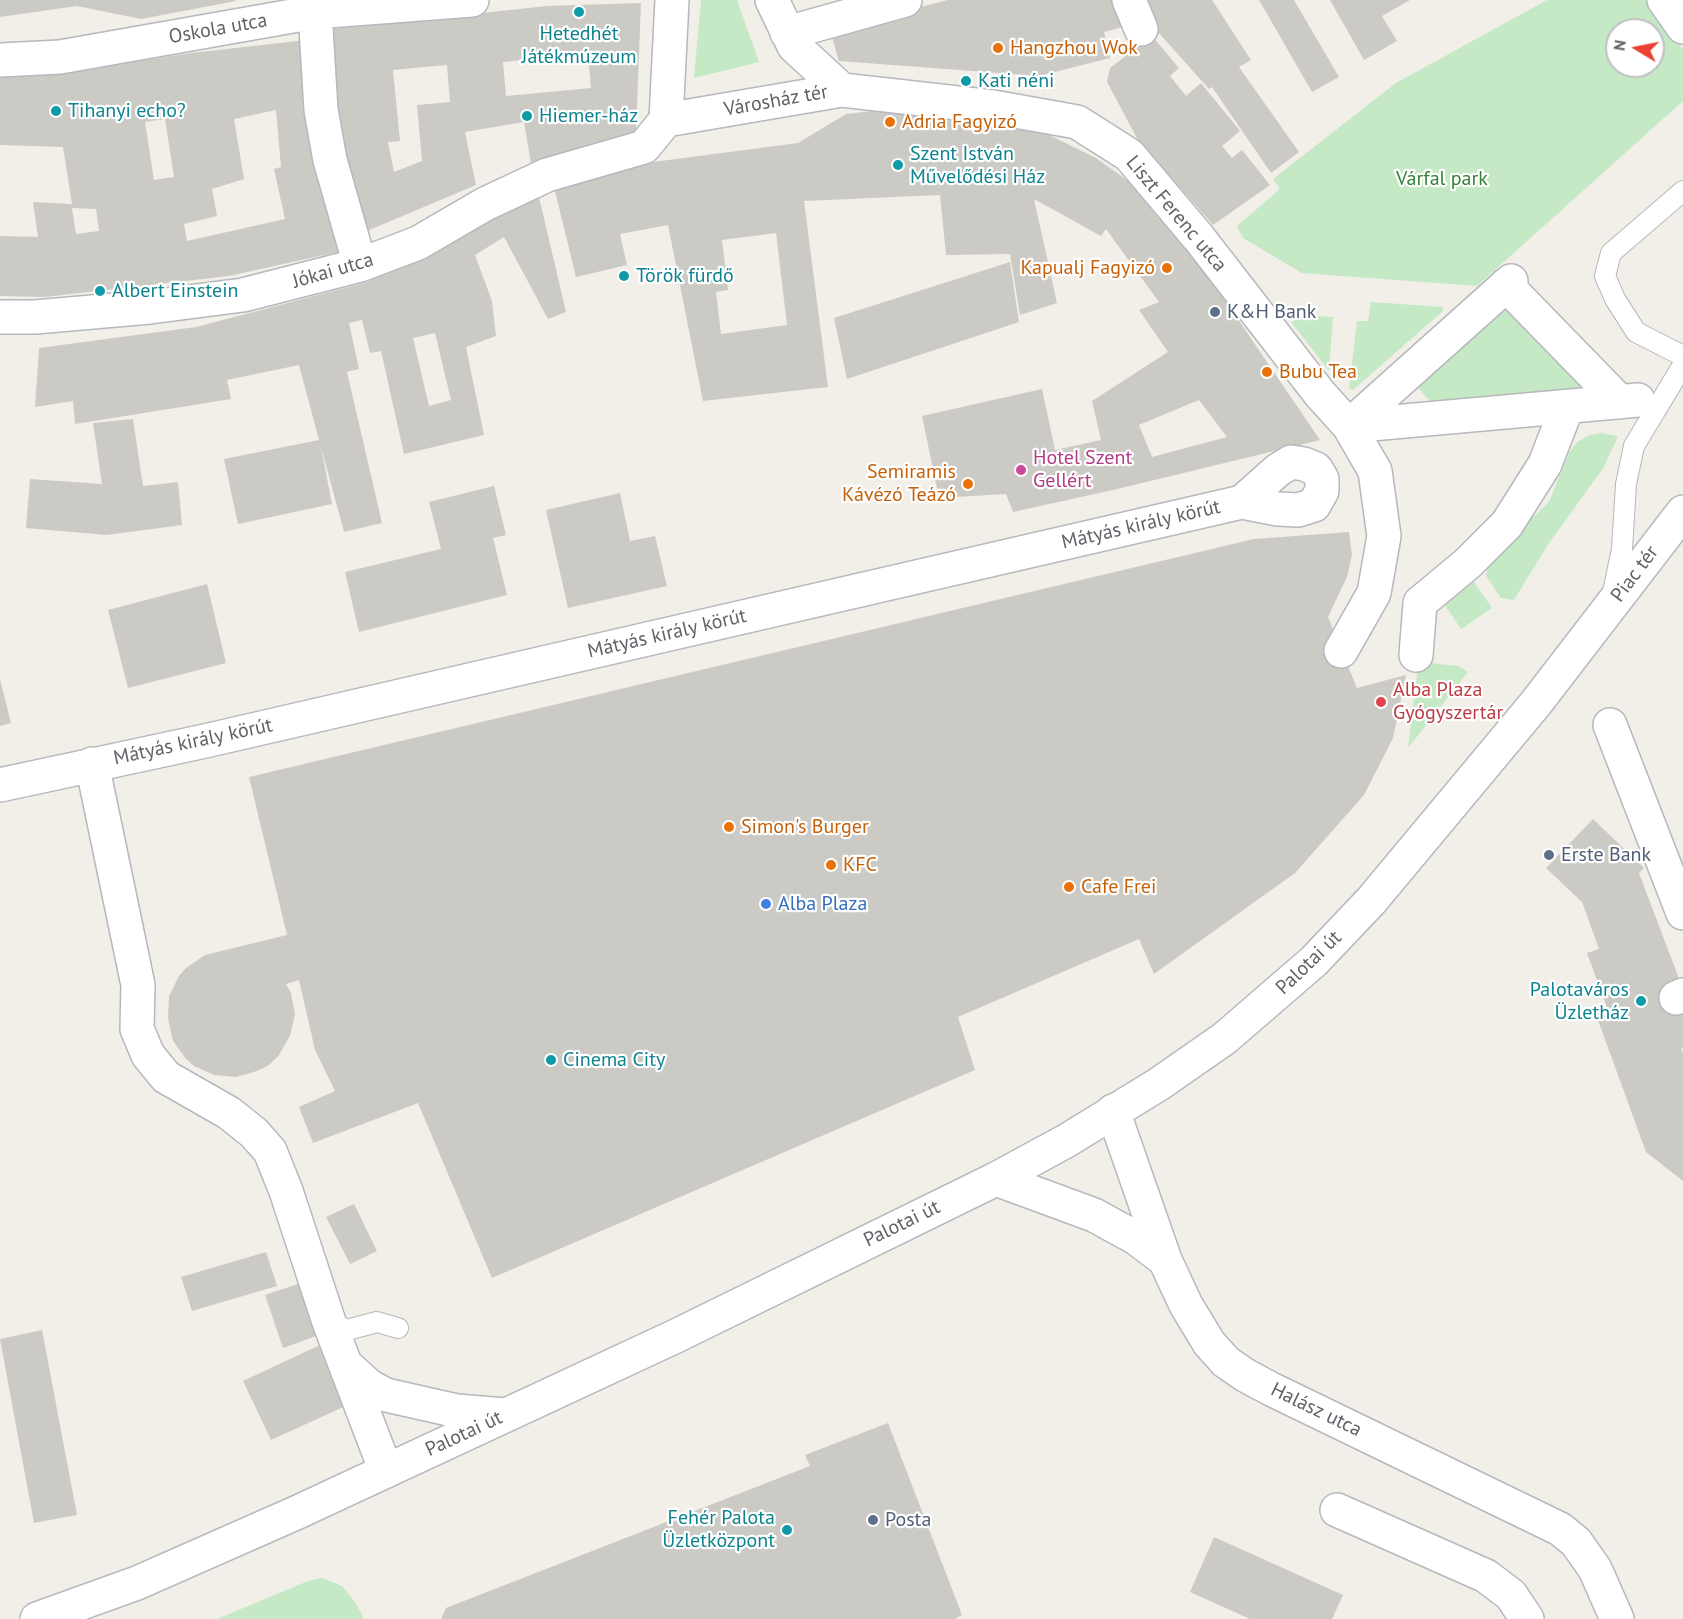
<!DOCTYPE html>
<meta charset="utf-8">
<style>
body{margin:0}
#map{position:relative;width:1683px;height:1619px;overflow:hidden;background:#f1efe8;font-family:"PT Sans",sans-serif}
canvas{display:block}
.north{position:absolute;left:1605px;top:18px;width:60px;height:60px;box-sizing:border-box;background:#fff;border:2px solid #bfc1c3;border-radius:50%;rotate:280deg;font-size:16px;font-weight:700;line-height:24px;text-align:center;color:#5f6368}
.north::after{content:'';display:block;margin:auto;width:21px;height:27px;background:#ea4335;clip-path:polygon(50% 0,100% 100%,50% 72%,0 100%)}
</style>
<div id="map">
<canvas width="1683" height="1619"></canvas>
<div class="north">N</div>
</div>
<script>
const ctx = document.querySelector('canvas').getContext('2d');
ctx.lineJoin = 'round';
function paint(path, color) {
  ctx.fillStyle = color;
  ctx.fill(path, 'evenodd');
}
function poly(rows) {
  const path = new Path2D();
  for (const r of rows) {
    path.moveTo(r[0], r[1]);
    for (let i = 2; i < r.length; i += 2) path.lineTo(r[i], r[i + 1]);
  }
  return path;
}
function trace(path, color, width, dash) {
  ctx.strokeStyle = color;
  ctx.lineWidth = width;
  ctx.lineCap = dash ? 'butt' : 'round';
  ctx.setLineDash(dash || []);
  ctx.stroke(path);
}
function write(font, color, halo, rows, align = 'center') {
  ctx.font = font + ' "PT Sans",sans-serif';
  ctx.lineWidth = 4.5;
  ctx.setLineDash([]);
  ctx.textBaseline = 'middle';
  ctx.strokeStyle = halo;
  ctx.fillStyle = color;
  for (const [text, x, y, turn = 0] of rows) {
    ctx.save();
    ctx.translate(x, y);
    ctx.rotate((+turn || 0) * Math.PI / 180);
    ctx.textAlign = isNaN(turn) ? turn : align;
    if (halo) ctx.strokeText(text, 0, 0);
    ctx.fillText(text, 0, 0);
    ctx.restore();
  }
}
paint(poly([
 [701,0,737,0,759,62,694,78],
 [1547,0,1650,0,1683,50,1683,101,1477,286,1302,273,1243,238,1237,226,1280,189,1273,179,1396,83],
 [1617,30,1653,30,1653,66,1617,66],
 [1371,302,1443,307,1443,311,1353,390,1349,388,1357,321,1368,321],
 [1517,304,1596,384,1583,398,1437,409,1418,388,1428,366,1489,313],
 [1302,315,1333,317,1329,371,1292,323,1295,317],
 [1600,433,1618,436,1604,467,1547,546,1514,600,1501,598,1486,576,1488,566,1494,555,1549,502,1569,453,1577,442,1590,435],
 [1474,582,1492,608,1461,629,1444,604],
 [1430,663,1458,666,1468,672,1408,748,1418,666],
 [322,1578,342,1586,355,1602,364,1619,217,1619,308,1581]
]), '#c5e8c5');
paint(poly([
 [0,0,235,0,236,1,141,19,77,6,0,17],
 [948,0,1121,0,1127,26,1104,32,1110,58,1039,76,839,61,830,30],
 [1141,0,1212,0,1251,60,1239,67,1299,152,1271,173,1212,87,1209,89,1150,23],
 [1259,0,1294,0,1339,77,1312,92],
 [1330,0,1410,0,1382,16,1397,41,1364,60],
 [641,3,636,131,531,164,524,122,465,132,476,185,360,234,323,30,547,6],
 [588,54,591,88,506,96,503,62],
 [447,65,450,102,417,105,422,161,394,172,388,142,400,141,393,70],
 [1152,36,1179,68,1170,76,1186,96,1201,83,1240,131,1222,146,1232,158,1242,150,1270,185,1213,225,1138,140,1107,82,1110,68],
 [307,40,344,242,338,252,229,276,45,297,0,296,0,236,38,237,33,202,72,204,63,147,0,145,0,77,55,74,191,53],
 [276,110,281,167,274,169,285,219,187,241,184,224,217,216,212,189,244,179,234,119],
 [165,119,174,177,154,180,145,122],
 [72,208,96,209,99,231,76,234],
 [881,110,988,122,1045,133,1096,158,1134,185,1212,281,1320,440,1113,490,1013,512,1006,494,939,498,922,416,1042,389,1055,450,1101,440,1092,401,1168,352,1139,310,1159,302,1106,229,1101,236,1034,199,1057,303,1020,315,1010,254,946,255,940,195,804,201,828,387,703,401,668,225,620,234,627,265,576,277,554,187,653,162,798,143,846,114],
 [776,233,787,325,721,334,716,292,728,290,722,240],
 [1199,400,1227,437,1152,457,1139,425],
 [538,193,566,312,548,319,504,237,475,255,492,301,496,336,466,347,484,435,404,454,381,351,370,353,362,320,349,323,359,369,347,372,382,523,344,532,321,447,332,504,238,524,224,459,319,440,299,365,227,380,231,399,75,424,73,401,35,407,39,348,196,327,364,283,438,252,456,234],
 [435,333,451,400,429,406,413,338],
 [1010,262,1019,322,847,379,834,318],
 [133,419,143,486,178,482,182,525,107,535,26,528,30,479,102,484,93,423],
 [494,486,506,535,493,538,507,595,359,632,345,572,441,549,429,502],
 [620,493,630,541,655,536,667,586,568,608,546,510],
 [1349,532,1352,555,1347,577,1328,617,1357,688,1406,675,1393,738,1364,795,1295,873,1154,974,1139,939,958,1017,975,1070,492,1278,418,1103,313,1143,299,1107,335,1091,315,1050,299,980,286,984,291,993,295,1014,290,1036,279,1055,269,1065,257,1071,236,1077,214,1075,194,1066,186,1059,173,1041,168,1019,169,996,179,976,186,968,205,955,287,935,249,777,1254,539],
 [207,584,226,663,128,688,108,610],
 [0,679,11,723,0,726],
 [1593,819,1644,868,1639,873,1681,984,1683,1003,1683,1048,1681,1049,1683,1053,1683,1181,1646,1152,1595,1012,1607,1008,1587,953,1599,949,1582,902,1546,868],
 [354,1204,377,1251,350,1264,326,1217],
 [266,1252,277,1286,192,1311,181,1277],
 [301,1283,319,1335,283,1348,265,1295],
 [42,1330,77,1515,34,1523,0,1339],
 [322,1344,350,1404,271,1440,243,1381],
 [888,1423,962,1615,955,1619,441,1619,446,1608,810,1466,805,1455],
 [1214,1537,1343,1595,1332,1619,1250,1619,1190,1592]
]), '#cccac5');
const lane = poly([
 [1683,191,1611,253,1605,276,1615,299,1636,332,1683,356],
 [1613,592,1622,549,1626,484,1634,446,1683,365],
 [329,1322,347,1330,377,1322,398,1328]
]);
const street = poly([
 [311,0,315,12,321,110,330,160,360,265],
 [772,0,794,46,842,90],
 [1129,0,1141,29],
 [1664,0,1683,27],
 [787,33,905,0],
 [0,60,60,57,315,12,472,0],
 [666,120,672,0],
 [1506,285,1620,402],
 [0,317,35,317,150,307,243,295,360,265,418,243,485,204,547,175,644,147,666,120,842,90,993,107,1077,122,1129,155,1199,238,1320,394,1349,426,1511,281],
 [1341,651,1374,593,1384,536,1375,471,1349,426,1638,400],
 [1416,655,1420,603,1468,563,1507,524,1545,464,1567,407],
 [1610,725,1683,913],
 [92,764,138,985,137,1029,148,1055,166,1077,229,1113,254,1133,270,1151,286,1191,329,1322,386,1471],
 [0,785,205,741,1242,502,1278,509,1298,510,1314,505,1322,491,1322,479,1316,469,1304,464,1291,462,1278,470,1242,502],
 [1676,998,1683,995],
 [1113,1111,1165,1260,1186,1305,1209,1343,1226,1362,1245,1375,1271,1389,1560,1529,1576,1542,1595,1569,1617,1619],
 [996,1179,1094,1215,1136,1238,1165,1260],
 [345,1364,369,1386,386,1395,457,1411,505,1415],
 [1337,1510,1486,1576,1511,1595,1527,1619]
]);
const secondary = poly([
 [37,1619,137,1583,298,1512,676,1336,996,1179,1066,1141,1159,1084,1225,1038,1314,961,1371,901,1536,703,1683,512]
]);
trace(lane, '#b5b8bc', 22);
trace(street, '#b5b8bc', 36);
trace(secondary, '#b6babf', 36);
trace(lane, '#fff', 20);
trace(street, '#fff', 33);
trace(secondary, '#fff', 33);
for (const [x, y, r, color] of [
 [579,12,6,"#0f9aa8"],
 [998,48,6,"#e8710a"],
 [966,81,6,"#0f9aa8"],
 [56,111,6,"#0f9aa8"],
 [527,116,6,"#0f9aa8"],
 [890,122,6,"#e8710a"],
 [898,165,6,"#0f9aa8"],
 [1167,268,6,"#e8710a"],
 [624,276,6,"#0f9aa8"],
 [100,291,6,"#0f9aa8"],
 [1215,312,6,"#5c6f8a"],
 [1267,372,6,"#e8710a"],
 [1021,470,6,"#d1479c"],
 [968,484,6,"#e8710a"],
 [1381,702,6,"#e0444e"],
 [729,827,6,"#e8710a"],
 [1549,855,6,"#5c6f8a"],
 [831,865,6,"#e8710a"],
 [1069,887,6,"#e8710a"],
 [766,904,6,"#3f7fe0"],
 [1641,1001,6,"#0f9aa8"],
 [551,1060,6,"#0f9aa8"],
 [873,1520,6,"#5c6f8a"],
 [787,1530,6,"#0f9aa8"]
]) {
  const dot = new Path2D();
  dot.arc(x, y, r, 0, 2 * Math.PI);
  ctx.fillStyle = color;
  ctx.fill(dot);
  trace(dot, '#fff', 2);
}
write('20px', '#5f6368', '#fff', [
 ["Oskola utca",218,29,-10],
 ["Városház tér",776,101,-10],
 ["Liszt Ferenc utca",1176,214,50],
 ["Jókai utca",333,271,-16],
 ["Mátyás király körút",1141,525,-13],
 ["Piac tér",1635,574,-53],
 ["Mátyás király körút",667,634,-13],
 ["Mátyás király körút",193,742,-12],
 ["Palotai út",1309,963,-44],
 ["Palotai út",902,1224,-26],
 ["Halász utca",1316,1410,26],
 ["Palotai út",464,1434,-25]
]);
write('20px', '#0d838f', '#fff', [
 ["Hetedhét",579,34,"center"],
 ["Játékmúzeum",579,57,"center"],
 ["Kati néni",978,81],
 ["Tihanyi echo?",68,111],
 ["Hiemer-ház",539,116],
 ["Szent István",910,154],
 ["Művelődési Ház",910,177],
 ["Török fürdő",636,276],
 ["Albert Einstein",112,291],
 ["Palotaváros",1629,990,"right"],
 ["Üzletház",1629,1013,"right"],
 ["Cinema City",563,1060],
 ["Fehér Palota",775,1518,"right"],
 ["Üzletközpont",775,1541,"right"]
], 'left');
write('20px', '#c56008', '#fff', [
 ["Hangzhou Wok",1010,48],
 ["Adria Fagyizó",902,122],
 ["Kapualj Fagyizó",1155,268,"right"],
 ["Bubu Tea",1279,372],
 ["Semiramis",956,472,"right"],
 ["Kávézó Teázó",956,495,"right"],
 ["Simon's Burger",741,827],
 ["KFC",843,865],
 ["Cafe Frei",1081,887]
], 'left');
write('20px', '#348238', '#fff', [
 ["Várfal park",1442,179]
]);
write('20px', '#4e5e75', '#fff', [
 ["K&H Bank",1227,312],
 ["Erste Bank",1561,855],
 ["Posta",885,1520]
], 'left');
write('20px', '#b23c85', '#fff', [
 ["Hotel Szent",1033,458],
 ["Gellért",1033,481]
], 'left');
write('20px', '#be3a42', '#fff', [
 ["Alba Plaza",1393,690],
 ["Gyógyszertár",1393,713]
], 'left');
write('20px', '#366cbe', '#fff', [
 ["Alba Plaza",778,904]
], 'left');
</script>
